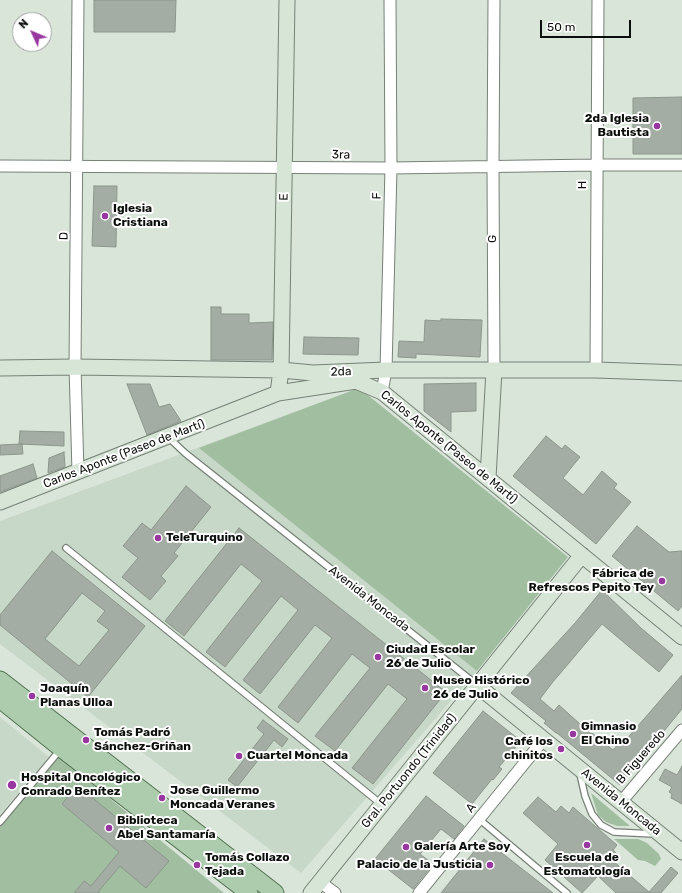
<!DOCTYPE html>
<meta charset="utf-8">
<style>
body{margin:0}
#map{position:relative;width:682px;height:893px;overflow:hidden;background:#dae5da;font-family:Rubik,sans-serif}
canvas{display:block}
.north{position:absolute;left:12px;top:12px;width:40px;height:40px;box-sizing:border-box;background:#fff;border:1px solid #9d9f9d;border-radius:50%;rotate:314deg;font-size:11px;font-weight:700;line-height:16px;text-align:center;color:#0b0f0b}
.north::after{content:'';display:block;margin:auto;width:14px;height:18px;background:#98379f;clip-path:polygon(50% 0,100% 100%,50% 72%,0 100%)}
.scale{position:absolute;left:540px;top:20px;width:91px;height:18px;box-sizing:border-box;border:2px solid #0b0f0b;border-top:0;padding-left:5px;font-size:12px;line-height:14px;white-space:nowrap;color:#0b0f0b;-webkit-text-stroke:3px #fff;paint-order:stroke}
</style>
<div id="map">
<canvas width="682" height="893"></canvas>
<div class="north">N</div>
<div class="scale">50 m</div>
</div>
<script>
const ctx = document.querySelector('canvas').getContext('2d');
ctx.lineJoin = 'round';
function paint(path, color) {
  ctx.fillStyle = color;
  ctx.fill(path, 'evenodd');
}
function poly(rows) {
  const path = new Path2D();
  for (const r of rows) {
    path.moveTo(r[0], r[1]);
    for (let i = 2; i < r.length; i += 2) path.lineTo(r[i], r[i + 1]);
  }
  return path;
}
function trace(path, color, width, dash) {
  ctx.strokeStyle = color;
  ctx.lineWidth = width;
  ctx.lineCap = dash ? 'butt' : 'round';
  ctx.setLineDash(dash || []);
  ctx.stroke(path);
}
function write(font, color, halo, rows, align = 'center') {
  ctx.font = font + ' Rubik,sans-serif';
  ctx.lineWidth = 4;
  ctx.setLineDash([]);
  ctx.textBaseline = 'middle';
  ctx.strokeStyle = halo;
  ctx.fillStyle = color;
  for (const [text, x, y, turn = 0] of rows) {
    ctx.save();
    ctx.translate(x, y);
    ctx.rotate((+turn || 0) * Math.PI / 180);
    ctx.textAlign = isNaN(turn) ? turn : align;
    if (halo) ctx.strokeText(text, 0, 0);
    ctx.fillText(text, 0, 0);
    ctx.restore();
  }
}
paint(poly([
 [359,388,568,557,477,671,301,873,0,644,0,521],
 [0,717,49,757,0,814]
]), '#c8d8c8');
paint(poly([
 [359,388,568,557,477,671,199,448],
 [59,756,224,893,0,893,0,826],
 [591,793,630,826,617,826,606,822,598,815],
 [614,839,638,839,647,843,659,854,661,859,655,866,645,861,638,860]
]), '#a1bea1');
const building = poly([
 [94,0,176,0,175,32,94,32,94,0],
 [682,97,682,154,633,154,633,98,682,97],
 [94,186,117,186,116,247,92,246,94,186],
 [211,307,221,307,221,314,249,314,249,323,273,322,272,360,211,360,211,307],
 [441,319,482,320,480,357,416,354,416,358,398,357,399,341,424,342,425,320,441,321,441,319],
 [304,337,359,338,358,355,303,354,304,337],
 [476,383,476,411,451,412,451,432,424,411,424,384,476,383],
 [127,384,150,384,159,407,170,404,181,421,147,435,127,384],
 [20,431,64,432,64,446,19,444,20,431],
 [546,436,562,449,565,445,580,457,563,478,583,495,602,471,617,484,614,488,631,502,596,544,513,476,546,436],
 [22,444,23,454,0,455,0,445,22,444],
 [64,452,65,467,48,473,49,458,64,452],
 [33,464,37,478,0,492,0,476,33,464],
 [186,486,211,507,174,553,178,556,161,576,166,581,150,600,122,577,138,558,123,546,142,523,151,530,186,486],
 [637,526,669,552,682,551,682,606,678,611,612,556,637,526],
 [239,528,446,692,373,784,352,768,407,699,388,684,335,751,315,736,370,668,352,654,298,723,278,707,332,638,315,625,260,694,243,680,298,610,281,596,225,667,206,652,262,581,241,564,184,636,165,621,239,528],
 [52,551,145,626,88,697,0,625,0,615,52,551],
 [82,593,105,611,97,621,109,630,79,666,45,639,82,593],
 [602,590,641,628,673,655,659,672,602,624,552,683,540,699,554,711,559,705,591,734,592,733,613,750,622,740,624,742,682,675,682,709,620,785,557,733,556,733,544,723,546,721,511,693,575,623,602,590],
 [483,711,521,741,499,767,502,769,493,780,492,779,472,804,433,773,483,711],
 [263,720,288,739,282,747,274,740,237,787,228,780,264,734,257,728,263,720],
 [682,766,682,804,671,798,672,794,669,792,672,787,659,780,665,769,677,775,682,766],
 [77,785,169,861,146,888,120,866,98,892,100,893,74,893,84,881,91,886,119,852,62,804,77,785],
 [426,796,464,826,454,839,441,829,420,854,433,864,413,889,375,859,426,796],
 [538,797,556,812,561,806,569,813,573,807,617,845,613,850,618,855,612,860,649,892,671,867,678,873,661,893,616,893,598,876,582,893,545,860,558,844,523,813,538,797],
 [484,839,553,893,441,893,484,839]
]);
paint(building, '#a3ada3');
trace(building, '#8c978c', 1);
const lane = poly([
 [169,438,185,453,477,685],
 [66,548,381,804],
 [580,774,585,796,592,814,601,825,614,832,654,834],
 [479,819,567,893],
 [0,822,60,750]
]);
const street = poly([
 [0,166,391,168,596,165,682,165],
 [494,370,493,167,494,0],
 [596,370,598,0],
 [382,392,386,370,391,168,390,0],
 [78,472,75,367,78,0],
 [621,802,682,730],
 [320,882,335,893],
 [419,893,544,739]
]);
const secondary = poly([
 [0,368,75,367,281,370,313,373,386,370,596,370,682,373],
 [278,393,281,370,287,0],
 [488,478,494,370],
 [0,502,278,393,356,381,382,392,682,637],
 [478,686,682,852],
 [311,893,582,555]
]);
const primary = poly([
 [0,680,275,893],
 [0,699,61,748,249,893]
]);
trace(lane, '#778177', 8);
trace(street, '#778177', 13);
trace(secondary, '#778177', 17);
trace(primary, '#517351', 19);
trace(lane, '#fff', 5.5);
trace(street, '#fff', 11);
trace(secondary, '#d6e5d6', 15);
trace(primary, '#adcbad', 17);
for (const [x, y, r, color] of [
 [657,126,4,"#98379f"],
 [105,216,4,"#98379f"],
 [158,538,4,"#98379f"],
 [662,581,4,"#98379f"],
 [378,657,4,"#98379f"],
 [425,688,4,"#98379f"],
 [32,696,4,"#98379f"],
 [573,734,4,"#98379f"],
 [86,740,4,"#98379f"],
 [561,749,4,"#98379f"],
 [239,756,4,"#98379f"],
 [12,785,5,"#98379f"],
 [162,798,4,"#98379f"],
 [109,828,4,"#98379f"],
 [587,845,4,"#98379f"],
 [406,847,4,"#98379f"],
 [197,865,4,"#98379f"],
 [490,865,4,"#98379f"]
]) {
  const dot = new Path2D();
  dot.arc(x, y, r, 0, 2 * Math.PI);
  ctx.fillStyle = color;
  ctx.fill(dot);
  trace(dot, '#fff', 1.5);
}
write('bold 12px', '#0b0f0b', '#fff', [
 ["2da Iglesia",649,119,"right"],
 ["Bautista",649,133,"right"],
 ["Iglesia",113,209],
 ["Cristiana",113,223],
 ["TeleTurquino",166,538],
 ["Fábrica de",654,574,"right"],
 ["Refrescos Pepito Tey",654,588,"right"],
 ["Ciudad Escolar",386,650],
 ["26 de Julio",386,664],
 ["Museo Histórico",433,681],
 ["26 de Julio",433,695],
 ["Joaquín",40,689],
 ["Planas Ulloa",40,703],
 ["Gimnasio",581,727],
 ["El Chino",581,741],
 ["Tomás Padró",94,733],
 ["Sánchez-Griñan",94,747],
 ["Café los",553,742,"right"],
 ["chinitos",553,756,"right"],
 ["Cuartel Moncada",247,756],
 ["Hospital Oncológico",21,778],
 ["Conrado Benítez",21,792],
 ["Jose Guillermo",170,791],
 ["Moncada Veranes",170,805],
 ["Biblioteca",117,821],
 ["Abel Santamaría",117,835],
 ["Galería Arte Soy",414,847],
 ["Tomás Collazo",205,858],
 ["Tejada",205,872],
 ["Escuela de",587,858,"center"],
 ["Estomatología",587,872,"center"],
 ["Palacio de la Justicia",482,865,"right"]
], 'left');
write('12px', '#0b0f0b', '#fff', [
 ["3ra",341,155,1],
 ["H",583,185,-90],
 ["F",377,196,-89],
 ["E",284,197,-89],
 ["D",64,236,-89],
 ["G",493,239,-90],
 ["2da",341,372,-2],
 ["Carlos Aponte (Paseo de Martí)",449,447,39],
 ["Carlos Aponte (Paseo de Martí)",124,454,-21],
 ["Avenida Moncada",369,599,38],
 ["B Figueredo",641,757,-49],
 ["Gral. Portuondo (Trinidad)",409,771,-51],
 ["Avenida Moncada",621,802,39],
 ["A",471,808,-51]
]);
</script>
